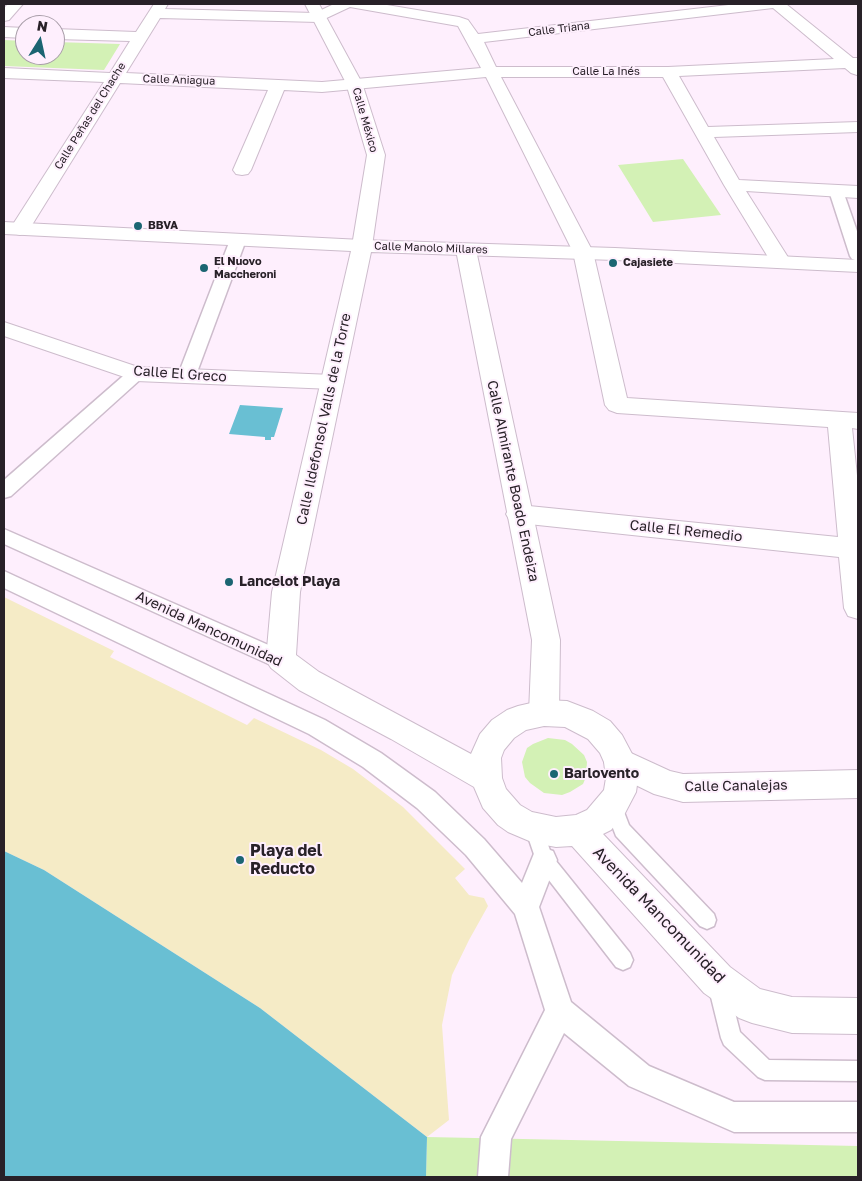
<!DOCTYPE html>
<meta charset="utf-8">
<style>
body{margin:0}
#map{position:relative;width:862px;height:1181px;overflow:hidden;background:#feeffd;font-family:"Golos Text",sans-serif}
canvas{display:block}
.frame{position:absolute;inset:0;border:5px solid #282128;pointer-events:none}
.north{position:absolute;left:15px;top:15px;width:50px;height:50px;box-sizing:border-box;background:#feeffd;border:1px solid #a89da8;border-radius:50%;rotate:10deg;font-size:14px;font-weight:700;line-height:20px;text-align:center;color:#282128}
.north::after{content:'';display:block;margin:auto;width:18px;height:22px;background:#1b6572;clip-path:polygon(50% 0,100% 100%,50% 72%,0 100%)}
</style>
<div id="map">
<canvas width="862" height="1181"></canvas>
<div class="frame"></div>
<div class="north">N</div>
</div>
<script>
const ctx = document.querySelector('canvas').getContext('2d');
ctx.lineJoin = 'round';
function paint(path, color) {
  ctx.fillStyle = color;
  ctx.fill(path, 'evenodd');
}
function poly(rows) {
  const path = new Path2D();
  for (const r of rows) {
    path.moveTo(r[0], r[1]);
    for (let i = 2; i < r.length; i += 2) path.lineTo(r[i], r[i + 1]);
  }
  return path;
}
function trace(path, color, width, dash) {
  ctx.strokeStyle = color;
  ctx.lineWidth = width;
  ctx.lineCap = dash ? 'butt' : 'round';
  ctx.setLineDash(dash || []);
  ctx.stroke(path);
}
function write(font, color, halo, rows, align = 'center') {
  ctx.font = font + ' "Golos Text",sans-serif';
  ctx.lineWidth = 4;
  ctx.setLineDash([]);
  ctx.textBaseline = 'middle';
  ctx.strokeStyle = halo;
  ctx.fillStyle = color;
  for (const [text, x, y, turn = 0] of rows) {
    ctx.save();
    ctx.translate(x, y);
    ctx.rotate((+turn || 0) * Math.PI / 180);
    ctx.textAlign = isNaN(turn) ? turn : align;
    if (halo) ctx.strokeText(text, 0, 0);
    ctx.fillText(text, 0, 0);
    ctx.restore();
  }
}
paint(poly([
 [4,40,25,41,25,55,55,55,55,42,120,44,104,70,4,66],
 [683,159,721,215,653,222,618,165],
 [548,738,565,740,572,744,584,755,587,762,586,777,583,784,570,792,562,795,544,793,530,783,525,777,522,762,527,748,533,744],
 [427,1137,858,1146,858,1177,426,1177]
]), '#d3f1b5');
paint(poly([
 [4,597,114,651,110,657,247,725,254,718,321,750,353,769,403,807,465,869,455,878,469,895,484,898,488,906,469,940,452,975,442,1025,449,1120,427,1137,260,1008,44,870,4,851]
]), '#f5ebc6');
paint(poly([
 [240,405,283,408,274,437,271,437,271,440,265,440,265,437,229,434],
 [4,851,44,870,260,1008,427,1137,426,1177,4,1177]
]), '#69bfd3');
const service = poly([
 [613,797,619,799,629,825,714,914,716,920,714,926,707,929,700,926,616,836,604,805,607,799,613,797],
 [534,820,540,822,552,856,630,953,633,960,630,967,623,970,616,967,538,866,525,828,528,822,534,820],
 [719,979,726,982,729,989,740,1032,769,1060,858,1061,858,1081,765,1080,758,1077,724,1045,721,1038,709,989,712,982,719,979]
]);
const pedestrian = poly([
 [836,187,841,188,843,191,858,234,858,261,852,259,850,256,829,191,831,188,836,187],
 [238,235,243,237,246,240,196,375,193,379,187,381,181,379,178,375,230,240,233,237,238,235],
 [136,368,142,370,145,374,142,378,11,496,4,498,4,480,130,370,136,368],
 [4,529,289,654,292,660,289,666,281,669,273,666,4,544,4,529],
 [4,571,325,720,381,753,435,792,484,839,522,883,535,851,544,848,553,851,557,860,539,907,571,1002,649,1066,734,1102,858,1102,858,1132,734,1132,629,1086,564,1033,511,1139,508,1177,478,1177,481,1137,545,1010,515,914,466,855,417,808,363,767,309,734,4,588,4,571]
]);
const minor = poly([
 [8,4,23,4,9,20,4,21,4,8,8,4],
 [154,4,168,4,165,9,315,13,334,4,381,4,459,17,468,20,478,34,737,4,786,4,853,58,858,58,857,75,851,73,845,68,679,76,708,127,858,122,858,132,714,137,739,180,858,186,858,198,746,191,791,262,788,266,781,268,774,266,771,262,724,185,663,77,501,77,593,252,627,398,858,413,858,429,852,428,858,485,858,619,848,616,844,608,839,557,519,523,510,521,506,514,510,507,519,505,838,537,828,427,617,413,609,410,605,405,573,252,486,77,322,92,284,90,251,170,248,174,242,175,236,174,233,170,268,90,120,83,27,233,20,235,13,233,10,229,104,82,4,78,4,68,110,73,130,41,55,39,55,29,136,32,154,4],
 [350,7,458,26,481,68,322,82,126,73,160,18,318,22,350,7],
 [773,8,834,59,668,67,496,67,484,42,773,8],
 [4,27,25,28,25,38,4,37,4,27],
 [4,322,138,367,333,375,341,377,344,382,341,387,333,389,136,381,4,336,4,322]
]);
const tertiary = poly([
 [305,4,319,4,362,83,385,155,372,246,369,250,362,252,355,250,352,246,367,155,346,83,305,4],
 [466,244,473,246,476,250,560,640,559,713,555,722,544,726,533,722,529,713,532,640,456,250,459,246,466,244],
 [620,748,670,771,683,774,858,770,858,798,683,802,654,794,609,772,604,762,609,752,620,748]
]);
const secondary = poly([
 [4,222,362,240,615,248,858,260,858,272,615,260,371,252,300,592,296,655,319,672,471,754,480,734,492,720,507,710,518,706,544,700,567,701,593,711,610,721,622,735,631,752,636,762,638,778,636,792,624,815,611,830,603,834,730,967,760,989,792,997,858,998,858,1034,792,1033,752,1023,739,1018,704,993,572,846,556,847,534,843,508,832,498,825,483,808,474,787,391,739,299,690,271,668,266,660,272,592,351,251,4,234,4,222],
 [544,726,565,727,588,739,600,753,604,762,606,778,604,790,587,810,576,815,556,817,532,812,520,805,506,789,502,778,501,758,504,750,514,738,526,730,544,726]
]);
trace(service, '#cdbccc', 3);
trace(pedestrian, '#cdbccc', 3);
trace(minor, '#cdbccc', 2);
trace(tertiary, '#cdbccc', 2);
trace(secondary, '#cdbccc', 2);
paint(service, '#fff');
paint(pedestrian, '#fff');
paint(minor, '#fff');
paint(tertiary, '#fff');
paint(secondary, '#fff');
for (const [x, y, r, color] of [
 [138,226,5,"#1b6572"],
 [613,263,5,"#1b6572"],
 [204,268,5,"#1b6572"],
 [229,582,5,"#1b6572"],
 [554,774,5,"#1b6572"],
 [240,860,5,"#1b6572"]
]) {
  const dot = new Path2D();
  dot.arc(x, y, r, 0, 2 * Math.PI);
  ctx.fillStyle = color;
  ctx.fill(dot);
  trace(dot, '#feeffd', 2);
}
write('11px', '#282128', '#feeffd', [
 ["Calle Triana",559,29,-7],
 ["Calle La Inés",606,72],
 ["Calle Aniagua",179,80,2],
 ["Calle Peñas del Chache",90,116,-58],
 ["Calle México",365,120,74],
 ["Calle Manolo Millares",431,248,2]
]);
write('bold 11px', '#282128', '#feeffd', [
 ["BBVA",148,226],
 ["El Nuovo",214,262],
 ["Maccheroni",214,275],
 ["Cajasiete",623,263]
], 'left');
write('14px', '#282128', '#feeffd', [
 ["Calle El Greco",180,374,4],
 ["Calle Ildefonsol Valls de la Torre",324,419,-78],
 ["Calle Almirante Boado Endeiza",513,481,78],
 ["Calle El Remedio",686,531,6],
 ["Avenida Mancomunidad",209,629,25],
 ["Calle Canalejas",736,786,-1]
]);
write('bold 14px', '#282128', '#feeffd', [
 ["Lancelot Playa",239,582],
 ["Barlovento",564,774]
], 'left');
write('bold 16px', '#282128', '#feeffd', [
 ["Playa del",250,851],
 ["Reducto",250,869]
], 'left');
write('16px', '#282128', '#feeffd', [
 ["Avenida Mancomunidad",659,915,46]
]);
</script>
